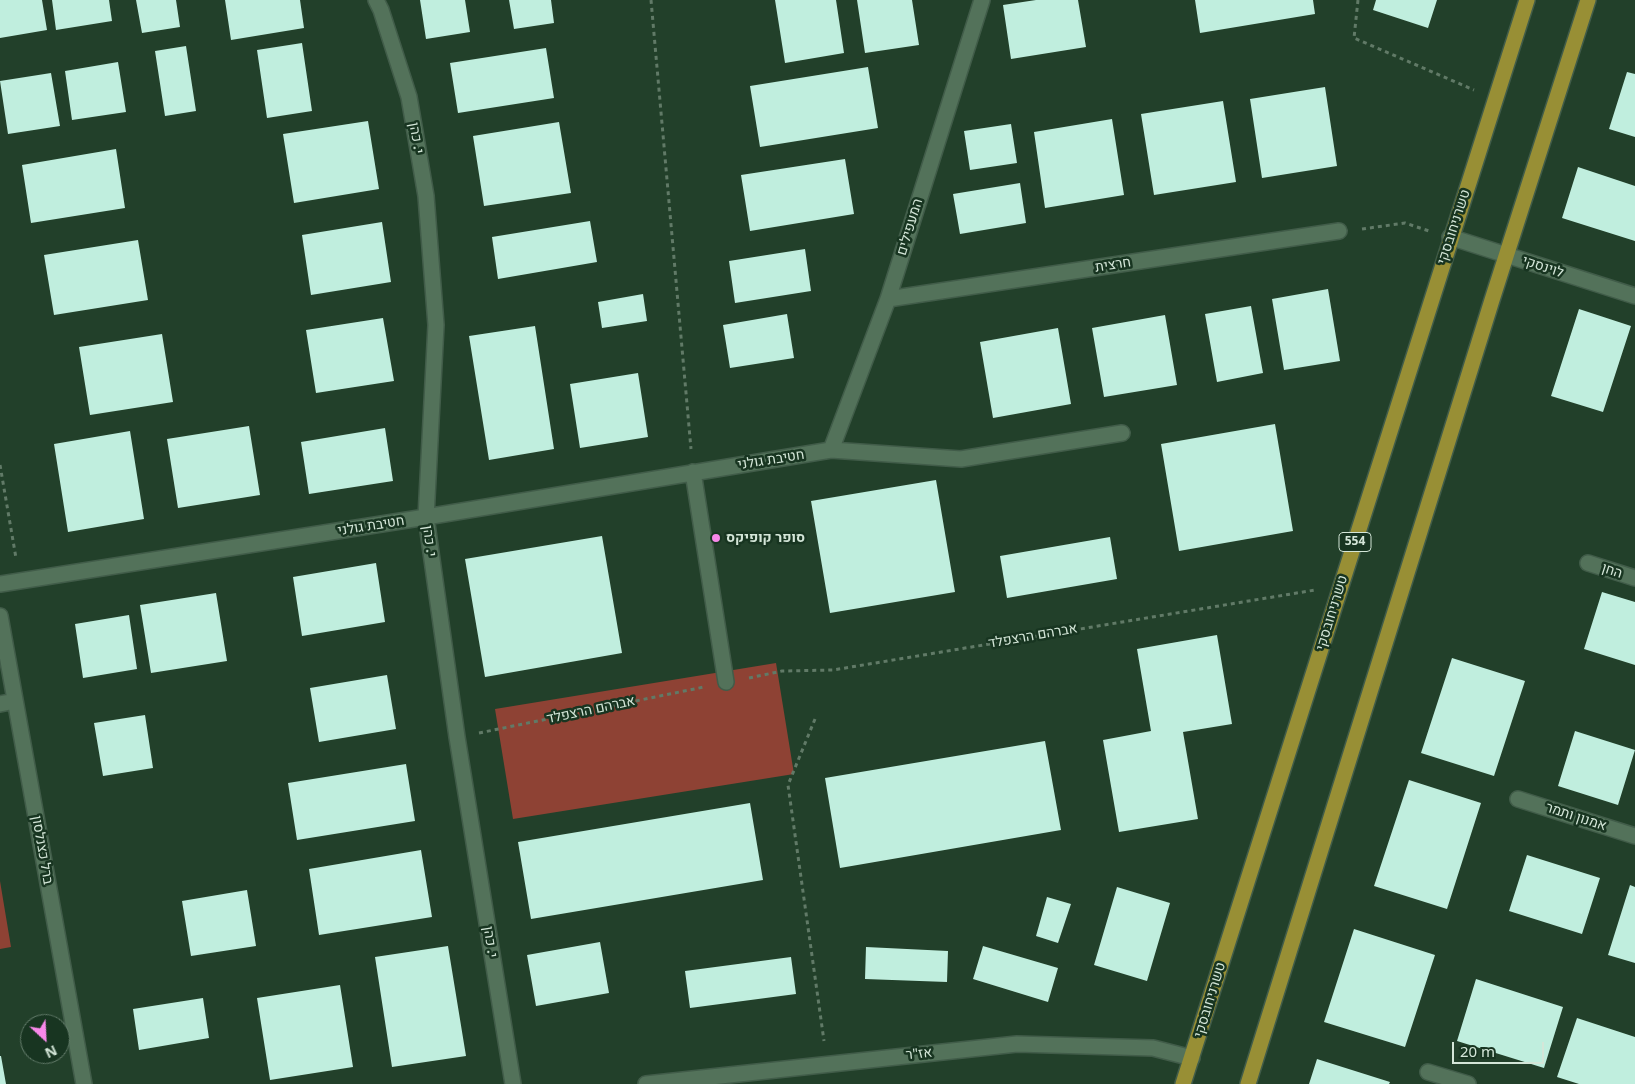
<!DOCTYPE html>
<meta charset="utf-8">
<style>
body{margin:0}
#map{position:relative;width:1635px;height:1084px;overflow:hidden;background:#22402a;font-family:"Noto Sans",sans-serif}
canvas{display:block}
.north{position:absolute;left:20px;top:1014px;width:50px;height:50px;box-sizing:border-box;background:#183521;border:1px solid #637c6a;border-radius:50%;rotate:155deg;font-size:14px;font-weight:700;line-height:20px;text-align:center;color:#d4e6d8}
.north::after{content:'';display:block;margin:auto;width:18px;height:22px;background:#f888ea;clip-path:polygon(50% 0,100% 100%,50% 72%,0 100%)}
.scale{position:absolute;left:1452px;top:1042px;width:92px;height:22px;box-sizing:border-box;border:2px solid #d4e6d8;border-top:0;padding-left:6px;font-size:15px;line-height:18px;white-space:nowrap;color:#d4e6d8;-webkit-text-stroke:4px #183521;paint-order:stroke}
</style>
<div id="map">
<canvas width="1635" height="1084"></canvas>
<div class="north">N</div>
<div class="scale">20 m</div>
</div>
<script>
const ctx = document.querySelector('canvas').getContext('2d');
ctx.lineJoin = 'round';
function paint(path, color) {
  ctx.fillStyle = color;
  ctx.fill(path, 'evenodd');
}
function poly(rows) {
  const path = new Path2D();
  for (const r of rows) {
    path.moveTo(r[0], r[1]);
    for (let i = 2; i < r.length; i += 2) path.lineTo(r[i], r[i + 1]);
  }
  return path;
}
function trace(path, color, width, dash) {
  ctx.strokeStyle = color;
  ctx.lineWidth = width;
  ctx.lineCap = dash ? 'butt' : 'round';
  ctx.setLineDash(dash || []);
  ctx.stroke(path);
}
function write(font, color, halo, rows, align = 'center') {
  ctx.font = font + ' "Noto Sans",Heebo,sans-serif';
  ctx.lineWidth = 5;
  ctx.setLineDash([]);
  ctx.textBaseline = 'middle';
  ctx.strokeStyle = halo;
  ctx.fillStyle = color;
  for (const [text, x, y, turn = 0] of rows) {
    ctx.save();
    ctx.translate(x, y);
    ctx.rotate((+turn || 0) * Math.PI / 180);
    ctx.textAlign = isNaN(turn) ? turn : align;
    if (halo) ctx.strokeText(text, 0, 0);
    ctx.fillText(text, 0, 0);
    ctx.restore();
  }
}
paint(poly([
 [776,663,794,774,513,819,495,709],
 [0,881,11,947,0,949]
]), '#8e4234');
paint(poly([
 [0,0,42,0,47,30,0,38],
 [52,0,109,0,112,21,56,30],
 [136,0,176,0,180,27,142,33],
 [225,0,300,0,304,28,231,40],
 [420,0,465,0,470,32,426,39],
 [509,0,551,0,554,23,514,29],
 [775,0,836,0,844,53,785,63],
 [857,0,912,0,919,45,865,53],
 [1036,0,1078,0,1086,47,1011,59,1003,5],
 [1195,0,1313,0,1315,14,1200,33],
 [1376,0,1437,0,1428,28,1373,10],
 [302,43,312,111,267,118,257,50],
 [186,46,196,111,165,116,155,51],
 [546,48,554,98,458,113,450,63],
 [118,62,126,112,72,120,65,71],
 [868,67,878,128,760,147,750,86],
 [1627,72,1635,74,1635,137,1609,129],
 [51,73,60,126,8,134,0,81],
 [1325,87,1337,166,1262,178,1250,99],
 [1223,101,1236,182,1154,195,1141,114],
 [1112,119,1124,195,1045,208,1034,132],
 [368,121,379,189,294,203,283,134],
 [559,122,571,193,484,206,473,136],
 [1011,124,1017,163,970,170,964,131],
 [116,149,125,208,31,223,22,165],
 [845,159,854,214,750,231,741,175],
 [1578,167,1635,186,1635,241,1562,218],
 [1020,183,1026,223,960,234,953,194],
 [590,221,597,262,498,279,492,237],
 [382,222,391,282,311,295,302,235],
 [138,240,148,300,54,315,44,255],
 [805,249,811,291,735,303,729,261],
 [1328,289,1340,361,1284,370,1272,299],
 [643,294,647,321,602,328,598,302],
 [1251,306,1263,373,1217,382,1205,314],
 [1579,309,1631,326,1603,412,1551,396],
 [787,314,794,358,730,368,723,325],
 [1165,315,1177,385,1104,397,1092,328],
 [383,318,394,381,316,393,306,330],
 [535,326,554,449,489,460,469,336],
 [1058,328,1071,404,993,418,980,342],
 [162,334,173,402,90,415,79,347],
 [638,373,648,437,580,448,570,384],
 [1275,424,1293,531,1179,551,1161,444],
 [249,426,260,495,178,508,167,439],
 [385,428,393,481,309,494,301,442],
 [130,431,144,519,68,532,54,444],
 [936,480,955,592,830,613,811,501],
 [602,536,622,653,485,677,465,559],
 [1110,537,1117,579,1007,598,1000,556],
 [376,563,385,622,302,636,293,577],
 [1602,592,1635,602,1635,665,1584,649],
 [216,593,227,661,151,673,140,605],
 [129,615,137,669,83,678,75,624],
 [1217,635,1232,724,1183,732,1198,819,1119,832,1103,740,1151,731,1137,649],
 [1452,658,1525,681,1494,776,1421,753],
 [387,675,396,729,319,742,310,688],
 [145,715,153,768,103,776,94,723],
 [1575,731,1635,750,1618,805,1558,786],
 [1045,741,1061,830,840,868,825,778],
 [406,764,415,821,297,840,288,783],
 [1409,780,1481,803,1447,909,1374,886],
 [750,803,763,880,531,919,518,842],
 [421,850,432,917,319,935,309,869],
 [1527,855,1600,878,1582,934,1509,911],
 [1630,885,1635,887,1635,963,1608,955],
 [1117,887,1170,903,1147,981,1094,965],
 [247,890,256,946,191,956,182,901],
 [1047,897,1071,904,1058,943,1036,936],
 [1354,929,1435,955,1405,1047,1324,1022],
 [600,942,609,993,536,1006,527,955],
 [448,946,466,1056,392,1067,375,957],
 [983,946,1058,968,1048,1002,973,979],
 [866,947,948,951,947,982,865,979],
 [791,957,796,994,690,1008,685,971],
 [1476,979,1563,1007,1544,1068,1457,1041],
 [340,985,353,1067,270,1080,257,998],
 [203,998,209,1038,139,1050,133,1009],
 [1577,1018,1635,1037,1635,1084,1579,1084,1557,1077],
 [0,1056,1,1056,6,1084,0,1084],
 [1317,1059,1390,1082,1389,1084,1309,1084]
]), '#c0eede');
const minor = poly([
 [376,0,381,10,409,97,426,196,436,325,426,517,457,737,513,1084],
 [1450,237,1635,296],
 [888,299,1339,231],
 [831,450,888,299,982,0],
 [693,472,726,682],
 [1588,563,1635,578],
 [0,584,426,517,831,450,961,459,1122,433],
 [0,616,84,1084],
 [0,704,15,701],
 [1518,799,1635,836],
 [1428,1072,1468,1084],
 [646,1084,1017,1044,1153,1048,1192,1058]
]);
const major = poly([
 [1183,1084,1527,0],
 [1248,1084,1492,300,1588,0]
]);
trace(minor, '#415c49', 18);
trace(major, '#415c49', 18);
trace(poly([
 [651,0,691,449],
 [1358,0,1354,38,1474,90],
 [1362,229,1405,223,1429,231],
 [0,465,16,558],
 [749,678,782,671,833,670,1315,590],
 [815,719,788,785,824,1041],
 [479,733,704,687]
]), '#617a67', 3, [4, 4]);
trace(minor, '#53725a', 15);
trace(major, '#988f35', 15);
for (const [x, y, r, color] of [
 [716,538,5,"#f888ea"]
]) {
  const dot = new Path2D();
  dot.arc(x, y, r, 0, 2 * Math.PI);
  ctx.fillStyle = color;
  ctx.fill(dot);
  trace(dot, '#183521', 2);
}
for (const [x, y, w] of [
 [1355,542,32]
]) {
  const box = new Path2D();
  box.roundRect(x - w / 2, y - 9.5, w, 19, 4);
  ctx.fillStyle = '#183521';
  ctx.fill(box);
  trace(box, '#d4e6d8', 1);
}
write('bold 12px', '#d4e6d8', null, [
 ["554",1355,542]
]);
write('14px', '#d4e6d8', '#183521', [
 ["י. כהן",416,138,80],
 ["המעפילים",910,227,-73],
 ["טשרניחובסקי",1454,227,-72],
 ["חרצית",1113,265,-9],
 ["לוינסקי",1543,267,18],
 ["חטיבת גולני",771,460,-9],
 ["חטיבת גולני",371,526,-9],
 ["י. כהן",429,541,82],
 ["החן",1612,571,18],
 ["טשרניחובסקי",1332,613,-73],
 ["אברהם הרצפלד",1033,636,-10],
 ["אברהם הרצפלד",591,710,-12],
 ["אמנון ותמר",1576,817,18],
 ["ברל כצנלסון",42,850,80],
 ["י. כהן",490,942,81],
 ["טשרניחובסקי",1210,1000,-73],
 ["אז\"ר",919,1054,-6]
]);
write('bold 14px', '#d4e6d8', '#183521', [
 ["סופר קופיקס",726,538]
], 'left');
</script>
